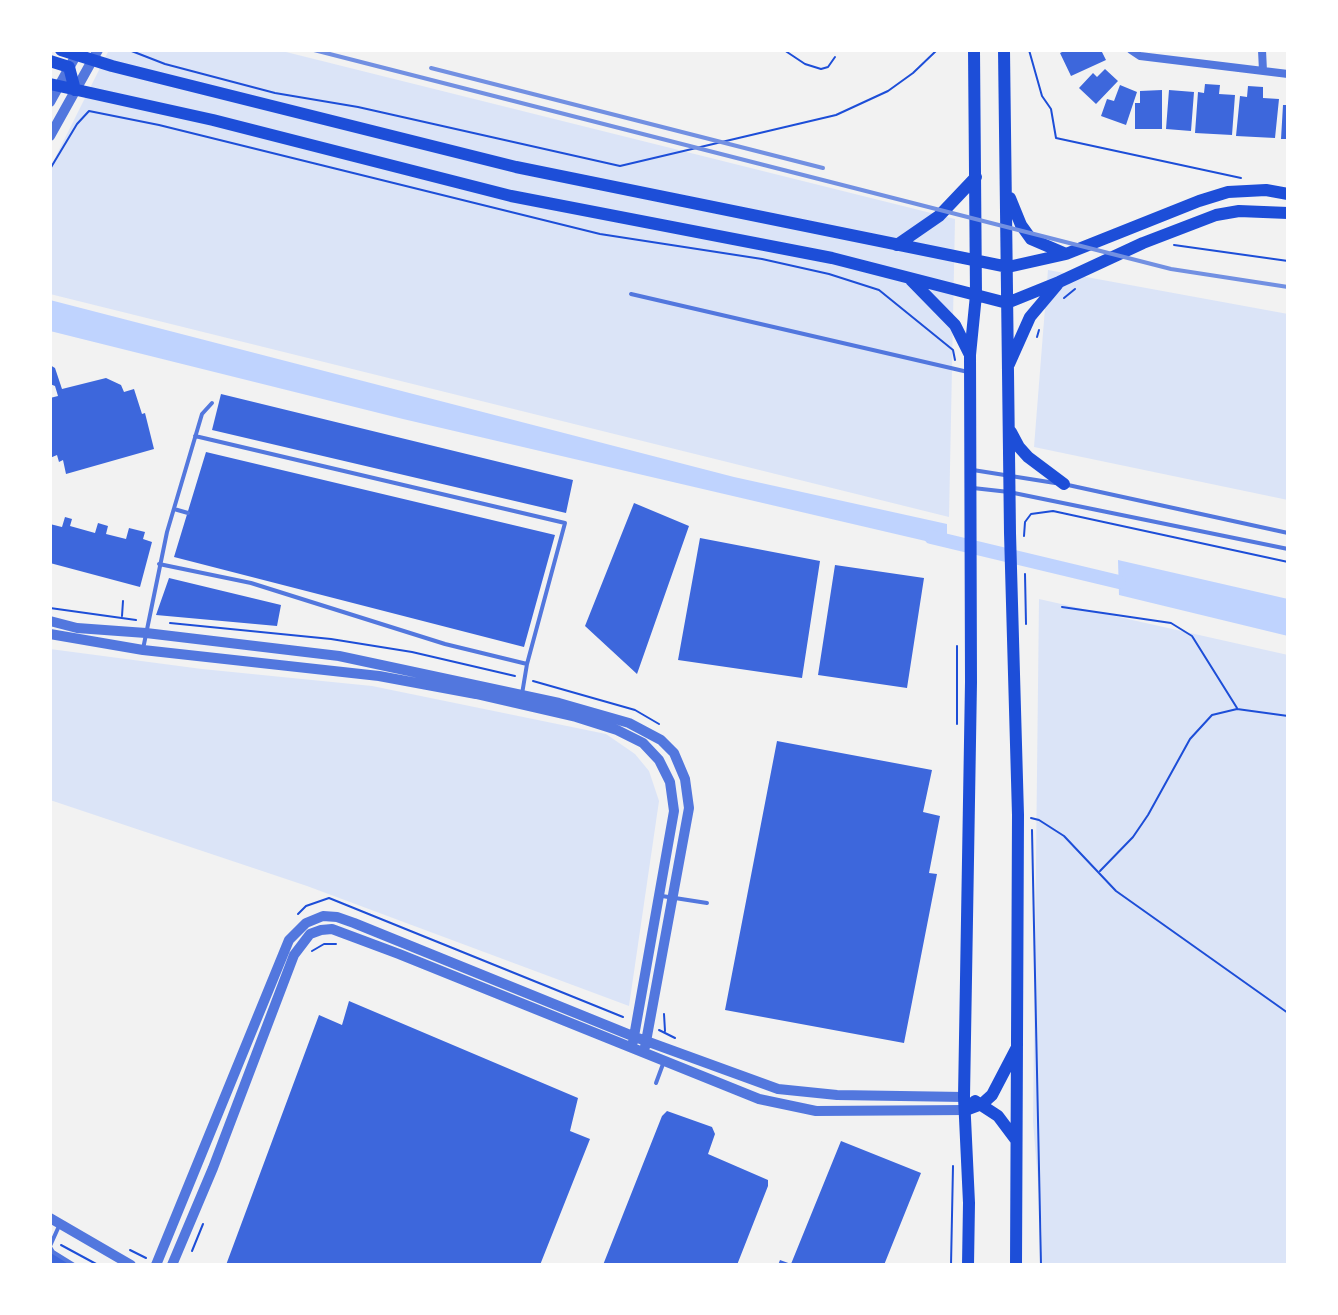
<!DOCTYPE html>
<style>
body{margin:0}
#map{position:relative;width:1338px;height:1315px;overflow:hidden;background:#f2f2f2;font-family:"Crimson Pro",serif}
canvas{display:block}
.frame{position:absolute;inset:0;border:52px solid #fff;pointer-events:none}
</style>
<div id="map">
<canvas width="1338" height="1315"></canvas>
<div class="frame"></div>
</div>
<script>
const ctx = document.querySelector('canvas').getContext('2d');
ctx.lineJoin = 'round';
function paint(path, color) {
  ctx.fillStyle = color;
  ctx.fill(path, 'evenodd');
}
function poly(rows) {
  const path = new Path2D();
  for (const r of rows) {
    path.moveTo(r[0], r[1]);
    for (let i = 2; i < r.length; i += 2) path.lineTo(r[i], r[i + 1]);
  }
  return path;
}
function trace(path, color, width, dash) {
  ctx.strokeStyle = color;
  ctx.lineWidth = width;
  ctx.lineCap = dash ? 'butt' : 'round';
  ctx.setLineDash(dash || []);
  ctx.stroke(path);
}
paint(poly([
 [109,50,278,50,955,219,949,517,50,294,50,168],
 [1048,270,1288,314,1288,500,1034,447],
 [1039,599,1288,655,1288,1265,1041,1265,1042,1230,1033,1122],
 [50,649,202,669,372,686,606,734,635,754,649,771,659,801,629,1006,307,886,50,800]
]), '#dbe4f7');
paint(poly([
 [50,300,734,477,947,524,947,546,403,419,50,331],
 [1118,560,1288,599,1288,636,1119,595]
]), '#bfd3fe');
trace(poly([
 [931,537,1119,582]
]), '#bfd3fe', 14);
paint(poly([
 [1066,50,1101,50,1106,60,1071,76,1060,53],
 [1105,69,1118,81,1096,104,1079,88,1093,73,1097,77],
 [1205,84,1220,85,1219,94,1235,95,1232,135,1195,133,1198,92,1204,93],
 [1120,85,1137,92,1126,125,1101,116,1107,99,1114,101],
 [1248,86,1263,87,1263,98,1279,99,1275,138,1236,136,1240,96,1247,97],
 [1162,90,1162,129,1135,129,1135,103,1140,103,1140,91],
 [1169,90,1194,92,1191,131,1166,129],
 [1283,105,1288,105,1288,139,1281,139],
 [50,365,55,368,62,389,106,378,121,385,124,392,134,389,142,414,145,413,154,449,66,474,63,460,59,462,57,455,50,458,50,398,58,396,55,386,50,384],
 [221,394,573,480,566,513,212,430],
 [206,452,555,535,524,647,174,557],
 [634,503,689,526,637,674,585,626],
 [65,517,72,519,70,526,95,533,98,523,108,526,106,534,126,539,129,528,145,532,143,539,152,542,140,587,50,563,50,524,62,527],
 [700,538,820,561,802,678,678,660],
 [835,565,924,578,907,688,818,675],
 [169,578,281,605,277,626,156,615],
 [777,741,932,770,923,812,940,816,929,873,937,874,904,1043,725,1010],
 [349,1001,578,1098,570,1131,590,1139,540,1265,226,1265,319,1015,342,1025],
 [667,1111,712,1127,715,1134,708,1154,768,1180,768,1186,737,1265,603,1265,662,1116],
 [841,1141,921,1173,884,1265,778,1265,780,1260,791,1264],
 [50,1251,72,1265,50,1265]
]), '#3d67dc');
trace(poly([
 [129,50,165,64,275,93,358,107,620,166,836,115,888,91,913,73,937,50],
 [784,50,805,64,821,69,828,67,835,57],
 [1029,50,1042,96,1051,109,1056,138,1241,178],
 [50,169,77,124,89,111,159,125,600,234,762,259,829,274,879,290,953,350,955,360],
 [1174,245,1288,261],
 [1064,298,1075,289],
 [1037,337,1039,330],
 [1024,536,1025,522,1031,514,1053,511,1288,562],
 [1025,574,1026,624],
 [1062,607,1171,623,1192,636,1237,708],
 [50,608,136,620],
 [122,616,123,601],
 [170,623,331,639,412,652,515,676],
 [533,681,635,710,659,724],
 [957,724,957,646],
 [1031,818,1039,820,1064,836,1116,891,1288,1013],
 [1032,830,1041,1265],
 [1100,871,1133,837,1148,815,1190,739,1212,715,1237,709,1288,716],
 [298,914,306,906,329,898,623,1017],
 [312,951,324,944,336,944],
 [664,1014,665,1031],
 [659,1030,675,1038],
 [61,1245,98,1265],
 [130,1250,146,1258],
 [192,1251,203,1224],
 [951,1265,953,1166]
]), '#1d4ed8', 2);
trace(poly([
 [631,294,968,372],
 [195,436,565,523,527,664,522,694],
 [973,470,1055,483],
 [1068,485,1288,533],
 [973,488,1009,492,1288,549],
 [174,509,188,513],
 [159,564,251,583,445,644,527,664],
 [143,649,167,532,202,414,212,403],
 [662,896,707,903],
 [656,1083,663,1064],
 [50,1246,59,1226],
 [50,1247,53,1252,74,1265]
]), '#5277de', 4);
trace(poly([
 [1131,50,1140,56,1288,74],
 [1262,50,1263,71]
]), '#5277de', 8);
trace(poly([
 [50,102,79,50],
 [50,136,98,50],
 [50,621,77,628,146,633,339,656,559,703,629,723,661,740,674,753,685,779,689,808,645,1047],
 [50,634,143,650,379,676,476,694,576,717,617,730,643,743,659,760,670,782,674,811,633,1042],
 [50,1218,131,1265],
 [156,1265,289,940,306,923,323,916,337,917,354,923,635,1037,778,1089,837,1095,964,1097],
 [172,1265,213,1168,294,955,310,934,321,930,332,929,399,954,759,1099,816,1111,966,1110]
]), '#5277de', 10);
trace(poly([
 [61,50,112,66,516,167,1008,267,1066,254,1199,201,1228,192,1266,190,1288,194],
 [1004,50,1010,533,1018,815,1016,1265],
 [50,61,69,67,75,90],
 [50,84,213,120,511,196,832,258,1007,303],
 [1010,198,1021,225,1031,239,1066,254],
 [897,245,939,216,976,177],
 [911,280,955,325,969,353],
 [1007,303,1059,282,1143,243,1216,215,1239,211,1288,213],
 [1009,364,1030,317,1057,285],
 [1011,432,1019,447,1028,457,1064,484],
 [975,1101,998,1116,1016,1140],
 [966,1110,982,1104,992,1095,1016,1049],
 [968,1265,969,1203,964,1097,971,682,970,355,976,295,974,50]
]), '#1d4ed8', 12);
trace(poly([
 [314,50,1171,269,1288,287],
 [431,68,823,168]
]), '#7290e2', 4);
</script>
